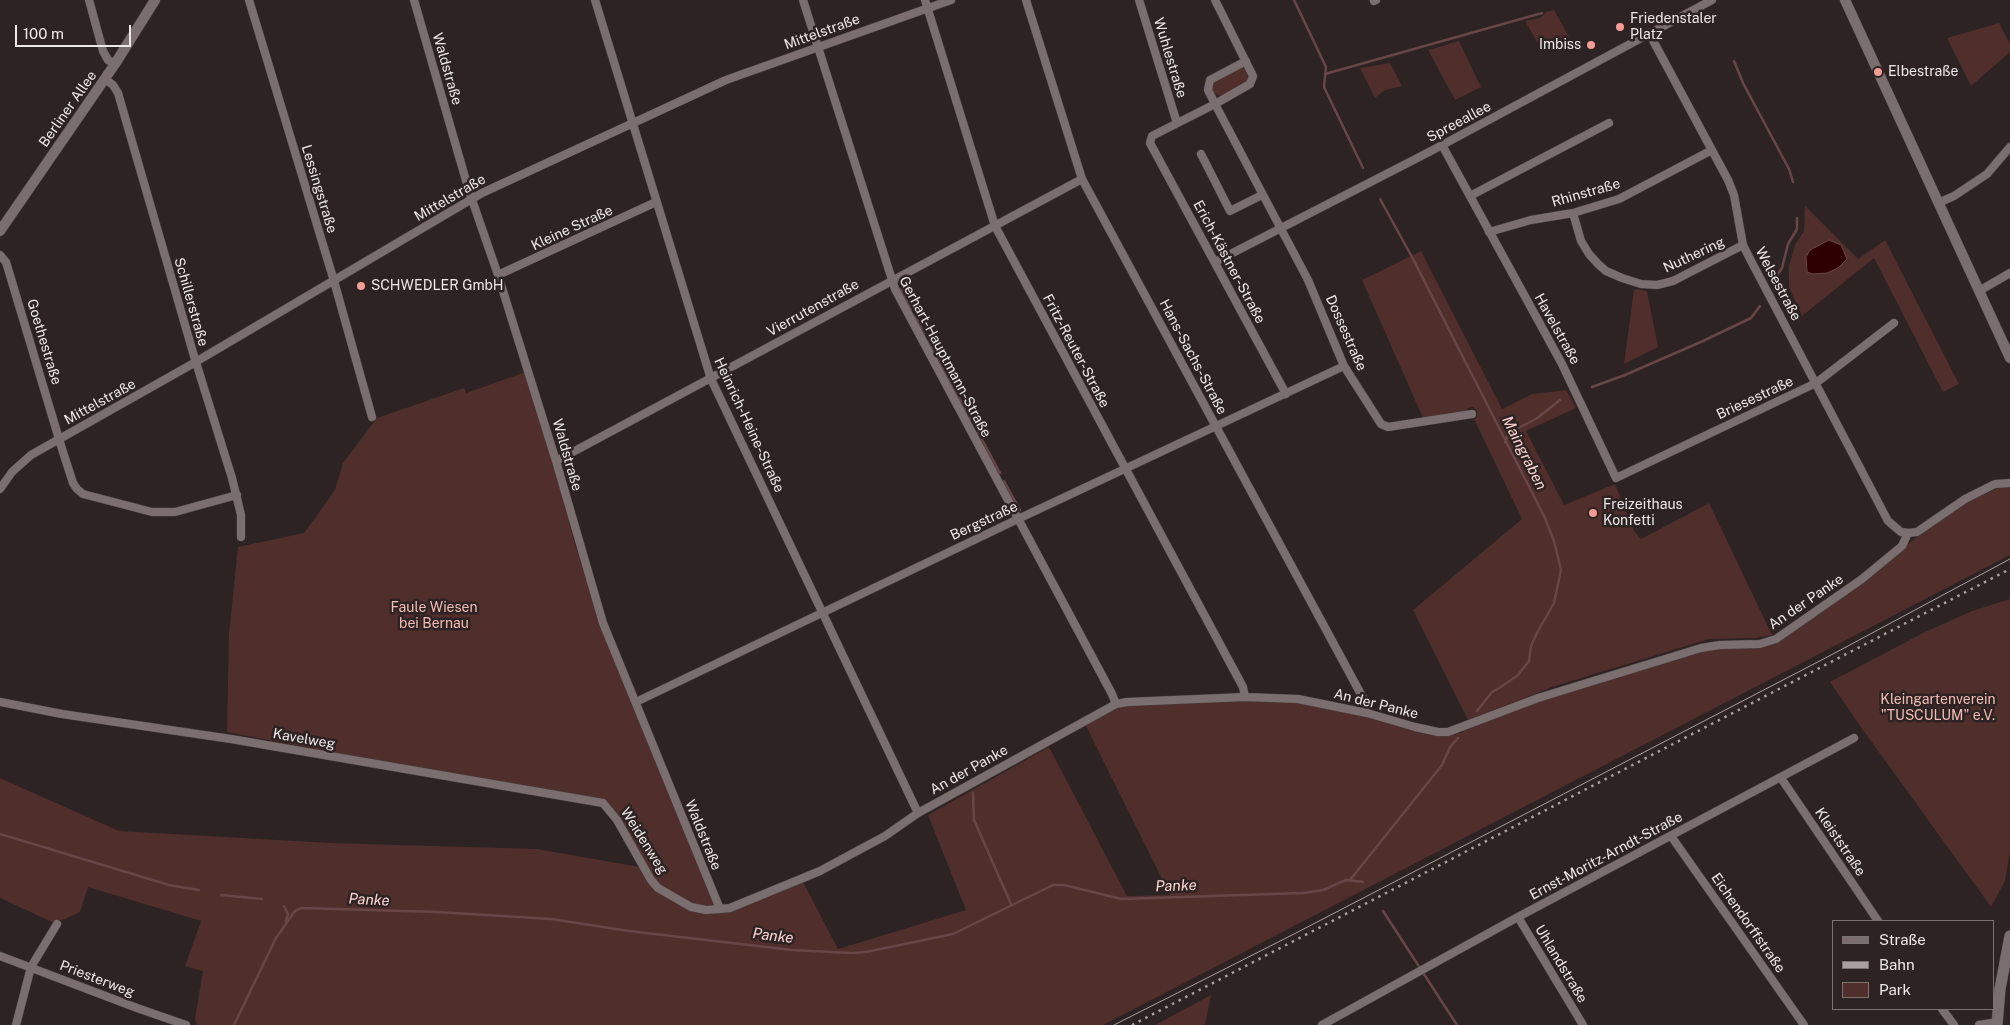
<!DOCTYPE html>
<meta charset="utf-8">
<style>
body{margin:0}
#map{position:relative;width:2010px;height:1025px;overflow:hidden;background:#2c2322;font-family:"Public Sans",sans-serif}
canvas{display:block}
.legend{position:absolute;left:1832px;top:920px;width:162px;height:90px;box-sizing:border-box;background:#2c2322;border:1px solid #7a7271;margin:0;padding:6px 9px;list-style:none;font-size:15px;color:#efe8e8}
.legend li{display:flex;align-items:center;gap:10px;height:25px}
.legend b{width:25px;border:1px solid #7a7271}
.scale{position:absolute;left:15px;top:25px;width:116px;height:22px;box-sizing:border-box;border:2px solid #efe8e8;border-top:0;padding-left:6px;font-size:15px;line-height:18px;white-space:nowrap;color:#efe8e8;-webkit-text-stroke:4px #2c2322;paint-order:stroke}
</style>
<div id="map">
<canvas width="2010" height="1025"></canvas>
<ul class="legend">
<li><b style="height:6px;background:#7a6f6e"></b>Straße</li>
<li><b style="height:6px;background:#a9a1a1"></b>Bahn</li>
<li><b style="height:14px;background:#4f2e2c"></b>Park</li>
</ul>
<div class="scale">100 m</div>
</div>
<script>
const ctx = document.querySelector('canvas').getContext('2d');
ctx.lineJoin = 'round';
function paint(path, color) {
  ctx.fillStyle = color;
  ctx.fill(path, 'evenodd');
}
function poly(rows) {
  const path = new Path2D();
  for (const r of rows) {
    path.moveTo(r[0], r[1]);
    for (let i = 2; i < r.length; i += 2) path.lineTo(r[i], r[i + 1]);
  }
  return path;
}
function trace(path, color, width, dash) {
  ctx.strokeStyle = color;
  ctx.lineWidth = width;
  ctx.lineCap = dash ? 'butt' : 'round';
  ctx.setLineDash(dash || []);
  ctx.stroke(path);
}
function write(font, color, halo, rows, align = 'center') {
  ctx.font = font + ' "Public Sans",sans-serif';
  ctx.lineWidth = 5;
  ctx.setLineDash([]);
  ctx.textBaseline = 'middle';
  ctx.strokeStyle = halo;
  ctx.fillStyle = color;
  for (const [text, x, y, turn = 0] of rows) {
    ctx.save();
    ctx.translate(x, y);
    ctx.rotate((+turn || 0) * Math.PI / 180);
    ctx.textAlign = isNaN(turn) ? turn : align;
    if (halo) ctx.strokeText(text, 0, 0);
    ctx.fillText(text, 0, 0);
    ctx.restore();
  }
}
paint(poly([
 [1554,10,1569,37,1543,52,1525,21,1540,18,1546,12],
 [1999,23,2010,44,2010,52,1971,86,1947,38],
 [1459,41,1481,87,1455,100,1428,50],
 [1390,63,1402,86,1385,90,1375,98,1360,68],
 [1238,68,1244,68,1247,71,1247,81,1242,86,1223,96,1214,94,1212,91,1213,82],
 [1805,206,1858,259,1885,240,1959,384,1943,392,1874,258,1802,316,1789,287,1789,266,1795,245,1804,231],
 [1421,251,1502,409,1532,394,1566,390,1576,408,1526,431,1564,505,1615,484,1634,531,1641,539,1709,503,1772,635,1756,638,1709,639,1552,687,1468,720,1413,610,1522,519,1474,419,1477,417,1477,411,1473,407,1468,408,1463,413,1423,418,1362,280],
 [1634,289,1647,291,1658,347,1624,364],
 [526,372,554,462,573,538,600,624,712,898,715,912,803,882,838,949,966,910,928,815,1049,747,1127,896,1170,895,1085,724,1109,710,1123,706,1249,699,1296,702,1357,714,1438,734,1462,733,1464,731,1538,701,1698,652,1722,647,1753,647,1771,645,1783,639,1933,525,1966,502,2001,487,2010,487,2010,555,1103,1025,197,1025,195,1018,203,971,185,966,201,921,88,887,80,912,65,919,52,922,0,898,0,778,119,831,331,843,537,849,640,867,646,865,619,816,605,802,423,770,227,732,229,633,238,547,304,533,335,490,343,463,377,418,464,388,466,393],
 [2010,599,2010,851,2005,881,1991,907,1860,726,1830,682,1923,633,1972,611],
 [1211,995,1205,1025,1155,1025]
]), '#4f2e2c');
const water = poly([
 [1829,240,1841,245,1847,259,1838,268,1827,273,1813,274,1807,272,1806,257,1810,250,1829,240]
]);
paint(water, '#2e0002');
trace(water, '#684647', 1);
trace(poly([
 [1294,0,1326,67,1324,87,1363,168],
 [1734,61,1743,83,1789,169,1793,182],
 [1325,74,1542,13],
 [1380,199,1412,257,1544,516,1554,541,1561,570,1554,603,1537,633,1531,646,1529,661,1518,675,1501,687,1492,692,1477,711],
 [1776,277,1782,268,1788,244,1797,229,1797,218],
 [901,289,911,309],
 [916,317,924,334],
 [928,341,935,354],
 [936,356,971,420],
 [1592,387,1625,375,1703,341,1751,318,1760,306],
 [978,432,1000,473],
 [1505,442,1508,435,1520,427,1536,419,1560,400],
 [1004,481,1020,510],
 [973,793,974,820,1011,904],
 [0,834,169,885,199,890],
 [1350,880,1442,765,1450,747,1458,738],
 [221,895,262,899],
 [284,906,288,914,286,921],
 [1383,911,1457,1025],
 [234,1025,276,938,295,911,302,908,437,912,551,919,629,931,792,950,851,953,866,952,953,934,1053,885,1064,885,1121,899,1303,893,1323,890,1346,880,1363,882]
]), '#684647', 2.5);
const minor = poly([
 [89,0,103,51,108,60,115,64],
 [249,0,334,281,372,417],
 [414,0,469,191,498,275,556,461,603,623,720,909],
 [595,0,711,379,918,813],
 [803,0,895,289,1112,694,1116,704],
 [925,0,995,226,1243,687,1245,697],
 [1026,0,1082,179,1363,698,1367,707,1367,713],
 [1139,0,1177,123],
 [1215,0,1253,76,1250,84,1215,104,1308,280,1344,366,1381,424,1388,427,1472,414],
 [1374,1,1376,0],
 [1649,33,1728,180,1734,195,1743,245,1749,257,1888,521,1901,532,1908,533,1917,532,1965,499,1995,484,2010,483],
 [1246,61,1210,80,1208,90,1215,104,1152,136,1150,143,1286,394],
 [105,79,113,85,118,93,194,356,232,478,241,515,241,537],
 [1442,145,1562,364,1616,478,1816,383,1894,323],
 [1201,154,1230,211,1262,195],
 [1470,196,1609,123],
 [1938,203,1954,196,1987,174,2010,147],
 [1573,213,1581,241,1589,254,1598,264,1606,271,1622,278,1641,284,1657,285,1673,281,1743,245],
 [1489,232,1531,220,1573,213,1619,199,1712,150],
 [0,255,6,262,62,449,73,483,77,489,83,494,152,512,175,512,237,495],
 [1215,262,1431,151,1712,0],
 [498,275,656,202],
 [1979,291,2010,273],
 [556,461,1082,179],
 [0,489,12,472,31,455,187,367,482,193,726,80,951,0],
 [0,702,62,714,231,739,603,803,617,820,651,880,658,888,691,907,706,910,720,909,730,908,820,871,885,836,918,813,1116,704,1127,702,1245,697,1298,699,1367,713,1415,727,1438,732,1448,732,1538,698,1701,648,1720,645,1760,644,1776,639,1862,579,1902,546,1908,533],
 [636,702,1018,519,1344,366],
 [1781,778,1878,921],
 [1671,836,1804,1025],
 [1518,917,1583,1025],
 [0,956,137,1008,186,1025],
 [1942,1009,1954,1025],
 [16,1025,31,967,57,924],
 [1322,1025,1518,917,1854,738],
 [1979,1025,1997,1022]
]);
const tertiary = poly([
 [1845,0,2010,358],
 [0,231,115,64,155,0]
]);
const secondary = poly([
 [1997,1025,2000,989,2010,936]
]);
trace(minor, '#494141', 9);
trace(tertiary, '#494141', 11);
trace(secondary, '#494141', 12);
trace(minor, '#7a6f6e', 8);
trace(tertiary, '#7a6f6e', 10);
trace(secondary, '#7a6f6e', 11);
trace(poly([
 [1114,1025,1294,934,1833,654,2010,559]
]), '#a9a1a1', 1);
trace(poly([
 [1132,1025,2010,569]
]), '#a9a1a1', 2.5, [2.5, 5]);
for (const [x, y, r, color] of [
 [1620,27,5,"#f59c96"],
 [1591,45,5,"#f59c96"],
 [1878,72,5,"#f59c96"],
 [361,286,5,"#f59c96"],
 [1593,513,5,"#f59c96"]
]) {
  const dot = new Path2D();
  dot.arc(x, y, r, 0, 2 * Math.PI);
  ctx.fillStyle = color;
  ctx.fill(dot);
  trace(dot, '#2c2322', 2);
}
write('14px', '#efe8e8', '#2c2322', [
 ["Friedenstaler",1630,19],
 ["Platz",1630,35],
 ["Imbiss",1581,45,"right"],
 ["Elbestraße",1888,72],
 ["SCHWEDLER GmbH",371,286],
 ["Freizeithaus",1603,505],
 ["Konfetti",1603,521]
], 'left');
write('14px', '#efe8e8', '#2c2322', [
 ["Mittelstraße",822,32,-20],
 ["Wuhlestraße",1170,58,73],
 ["Waldstraße",447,69,74],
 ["Berliner Allee",68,109,-55],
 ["Spreeallee",1459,122,-28],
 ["Lessingstraße",319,189,73],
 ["Rhinstraße",1586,193,-16],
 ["Mittelstraße",450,198,-30],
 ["Kleine Straße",572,228,-25],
 ["Nuthering",1694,255,-25],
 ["Erich-Kästner-Straße",1229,262,62],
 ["Welsestraße",1778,284,62],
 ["Schillerstraße",191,302,74],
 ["Vierrutenstraße",813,308,-29],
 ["Havelstraße",1557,329,61],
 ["Dossestraße",1346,333,66],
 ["Goethestraße",44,342,73],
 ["Fritz-Reuter-Straße",1076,351,62],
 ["Gerhart-Hauptmann-Straße",945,357,62],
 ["Hans-Sachs-Straße",1193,357,62],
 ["Briesestraße",1755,398,-25],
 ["Mittelstraße",100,402,-29],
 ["Heinrich-Heine-Straße",749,425,65],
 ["Waldstraße",567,455,74],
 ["Bergstraße",984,521,-25],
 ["An der Panke",1806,602,-34],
 ["An der Panke",1376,704,14],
 ["Kavelweg",304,739,10],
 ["An der Panke",969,770,-29],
 ["Waldstraße",703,835,68],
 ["Weidenweg",644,841,58],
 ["Kleiststraße",1840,842,56],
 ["Ernst-Moritz-Arndt-Straße",1606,856,-28],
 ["Eichendorffstraße",1748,923,55],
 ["Uhlandstraße",1561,964,59],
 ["Priesterweg",97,979,21]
]);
write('14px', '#f5bbb7', '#2c2322', [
 ["Faule Wiesen",434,608],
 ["bei Bernau",434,624],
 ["Kleingartenverein",1938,700],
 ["\"TUSCULUM\" e.V.",1938,716]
]);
write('italic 15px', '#fdd5d2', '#2c2322', [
 ["Maingraben",1524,453,63],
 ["Panke",1176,886,-2],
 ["Panke",369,900,3],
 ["Panke",773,936,7]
]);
</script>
